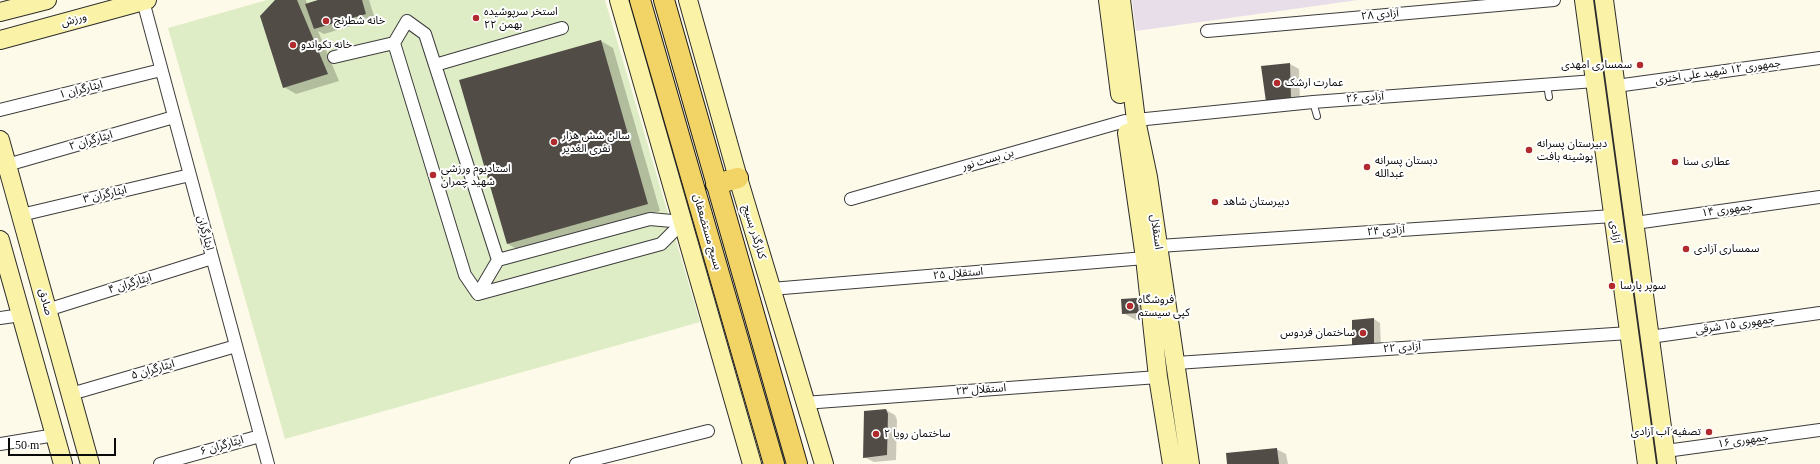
<!DOCTYPE html>
<meta charset="utf-8">
<style>
body{margin:0}
#map{position:relative;width:1820px;height:464px;overflow:hidden;background:#fefae9;font-family:"Times New Roman",serif}
canvas{display:block}
.scale{position:absolute;left:8px;top:438px;width:108px;height:18px;box-sizing:border-box;border:2px solid #0a0a0a;border-top:0;padding-left:5px;font-size:12px;line-height:14px;white-space:nowrap;color:#0a0a0a;-webkit-text-stroke:3px #fff;paint-order:stroke}
</style>
<div id="map">
<canvas width="1820" height="464"></canvas>
<div class="scale">50 m</div>
</div>
<script>
const ctx = document.querySelector('canvas').getContext('2d');
ctx.lineJoin = 'round';
function paint(path, color) {
  ctx.fillStyle = color;
  ctx.fill(path, 'evenodd');
}
function poly(rows) {
  const path = new Path2D();
  for (const r of rows) {
    path.moveTo(r[0], r[1]);
    for (let i = 2; i < r.length; i += 2) path.lineTo(r[i], r[i + 1]);
  }
  return path;
}
function trace(path, color, width, dash) {
  ctx.strokeStyle = color;
  ctx.lineWidth = width;
  ctx.lineCap = dash ? 'butt' : 'round';
  ctx.setLineDash(dash || []);
  ctx.stroke(path);
}
function write(font, color, halo, rows, align = 'center') {
  ctx.font = font + ' "Times New Roman","Noto Sans Arabic",serif';
  ctx.lineWidth = 4;
  ctx.setLineDash([]);
  ctx.textBaseline = 'middle';
  ctx.strokeStyle = halo;
  ctx.fillStyle = color;
  for (const [text, x, y, turn = 0] of rows) {
    ctx.save();
    ctx.translate(x, y);
    ctx.rotate((+turn || 0) * Math.PI / 180);
    ctx.textAlign = isNaN(turn) ? turn : align;
    if (halo) ctx.strokeText(text, 0, 0);
    ctx.fillText(text, 0, 0);
    ctx.restore();
  }
}
paint(poly([
 [1132,0,1358,0,1136,31]
]), '#e8dee9');
paint(poly([
 [267,0,605,0,700,322,285,439,168,28]
]), '#dfedc6');
paint(poly([
 [276,0,306,0,307,4,322,0,369,0,375,19,324,34,318,31,339,81,296,94,284,87],
 [601,41,613,48,660,211,520,251,508,244],
 [1290,64,1299,69,1300,105,1276,107],
 [1136,299,1149,306,1151,319,1136,320,1123,313],
 [1374,319,1380,323,1381,349,1360,350,1353,321],
 [886,410,895,415,897,420,896,460,874,462,864,457],
 [1276,449,1286,454,1288,464,1228,464]
]), '#0003');
paint(poly([
 [275,0,297,0,328,74,283,88,260,16],
 [318,0,362,0,366,14,314,29,305,4],
 [601,40,648,204,507,244,459,80],
 [1290,63,1291,100,1266,102,1261,66],
 [1137,298,1139,313,1122,314,1121,299],
 [1374,318,1374,346,1352,347,1352,320],
 [886,409,888,414,887,455,863,458,864,411],
 [1277,448,1279,464,1227,464,1226,453]
]), '#524c47');
const lane = poly([
 [1547,85,1549,97],
 [1313,102,1317,116]
]);
const street = poly([
 [143,1,268,464],
 [407,21,425,34,498,260,650,219,683,222,661,244,478,294,465,275,394,43,407,21],
 [1207,31,1554,0],
 [334,57,394,43],
 [435,65,562,28],
 [1616,86,1820,58],
 [0,110,161,70],
 [1136,120,1313,102,1595,81],
 [7,165,174,117],
 [851,199,1125,121],
 [21,215,190,175],
 [1635,223,1820,197],
 [1159,246,1613,216],
 [771,289,1145,258],
 [478,294,498,260],
 [47,310,212,258],
 [0,318,21,315],
 [1650,337,1820,313],
 [1176,363,1629,333],
 [71,394,236,346],
 [804,403,1158,377],
 [0,444,55,435],
 [1666,451,1820,430],
 [160,464,260,436],
 [576,464,708,431]
]);
const secondary = poly([
 [619,0,752,464],
 [688,0,738,178,824,464],
 [1108,0,1120,94],
 [1121,0,1136,120,1148,177,1190,464],
 [1584,0,1647,464],
 [1604,0,1667,464],
 [0,12,47,0],
 [0,40,147,0],
 [1127,133,1145,258,1158,377,1172,464],
 [0,140,90,464],
 [0,240,63,464]
]);
const primary = poly([
 [640,0,774,464],
 [664,0,797,464],
 [716,184,738,178]
]);
trace(lane, '#3d3d3d', 8);
trace(street, '#3d3d3d', 14);
trace(secondary, '#2c2c2c', 20);
trace(primary, '#1b1b1b', 22);
trace(lane, '#fff', 6);
trace(street, '#fff', 12);
trace(secondary, '#faf3a7', 18);
trace(primary, '#f1d366', 20);
for (const [x, y, r, color] of [
 [476,18,4,"#b12b2e"],
 [326,21,4,"#b12b2e"],
 [293,45,4,"#b12b2e"],
 [1640,65,4,"#b12b2e"],
 [1277,83,4,"#b12b2e"],
 [554,142,4,"#b12b2e"],
 [1529,150,4,"#b12b2e"],
 [1675,162,4,"#b12b2e"],
 [1367,167,4,"#b12b2e"],
 [433,175,4,"#b12b2e"],
 [1215,202,4,"#b12b2e"],
 [1686,249,4,"#b12b2e"],
 [1612,286,4,"#b12b2e"],
 [1130,306,4,"#b12b2e"],
 [1363,333,4,"#b12b2e"],
 [1709,432,4,"#b12b2e"],
 [876,434,4,"#b12b2e"]
]) {
  const dot = new Path2D();
  dot.arc(x, y, r, 0, 2 * Math.PI);
  ctx.fillStyle = color;
  ctx.fill(dot);
  trace(dot, '#fff', 1.5);
}
write('11px', '#0a0a0a', '#fff', [
 ["استخر سرپوشیده",484,12],
 ["۲۲ بهمن",484,25],
 ["خانه شطرنج",334,21],
 ["خانه تکواندو",301,45],
 ["سمساری امهدی",1632,65,"right"],
 ["عمارت ارشک",1285,83],
 ["سالن شش هزار",562,136],
 ["نفری الغدیر",562,149],
 ["دبیرستان پسرانه",1537,144],
 ["پوشینه بافت",1537,157],
 ["دبستان پسرانه",1375,161],
 ["عبدالله",1375,174],
 ["عطاری سنا",1683,162],
 ["استادیوم ورزشی",441,169],
 ["شهید چمران",441,182],
 ["دبیرستان شاهد",1223,202],
 ["سمساری آزادی",1694,249],
 ["سوپر پارسا",1620,286],
 ["فروشگاه",1138,300],
 ["کپی سیستم",1138,313],
 ["ساختمان فردوس",1355,333,"right"],
 ["تصفیه آب آزادی",1701,432,"right"],
 ["ساختمان رویا ۲",884,434]
], 'left');
write('11px', '#0a0a0a', '#fff', [
 ["آزادی ۲۸",1380,15,-5],
 ["ورزش",74,20,-15],
 ["جمهوری ۱۲ شهید علی اختری",1718,72,-8],
 ["ایثارگران ۱",81,90,-14],
 ["آزادی ۲۶",1365,98,-4],
 ["ایثارگران ۲",91,141,-16],
 ["بن بست نور",988,160,-16],
 ["ایثارگران ۳",105,195,-13],
 ["جمهوری ۱۴",1727,210,-8],
 ["آزادی ۲۴",1386,231,-4],
 ["بسیج مستضعفان",707,232,74],
 ["کنارگذر بسیج",754,232,73],
 ["استقلال",1156,232,82],
 ["آزادی",1615,232,82],
 ["ایثارگران",205,233,75],
 ["استقلال ۲۵",958,274,-5],
 ["ایثارگران ۴",130,284,-17],
 ["صادق",45,302,74],
 ["جمهوری ۱۵ شرقی",1735,325,-8],
 ["آزادی ۲۲",1402,348,-4],
 ["ایثارگران ۵",153,370,-16],
 ["استقلال ۲۳",981,390,-4],
 ["جمهوری ۱۶",1743,441,-8],
 ["ایثارگران ۶",222,446,-16]
]);
</script>
